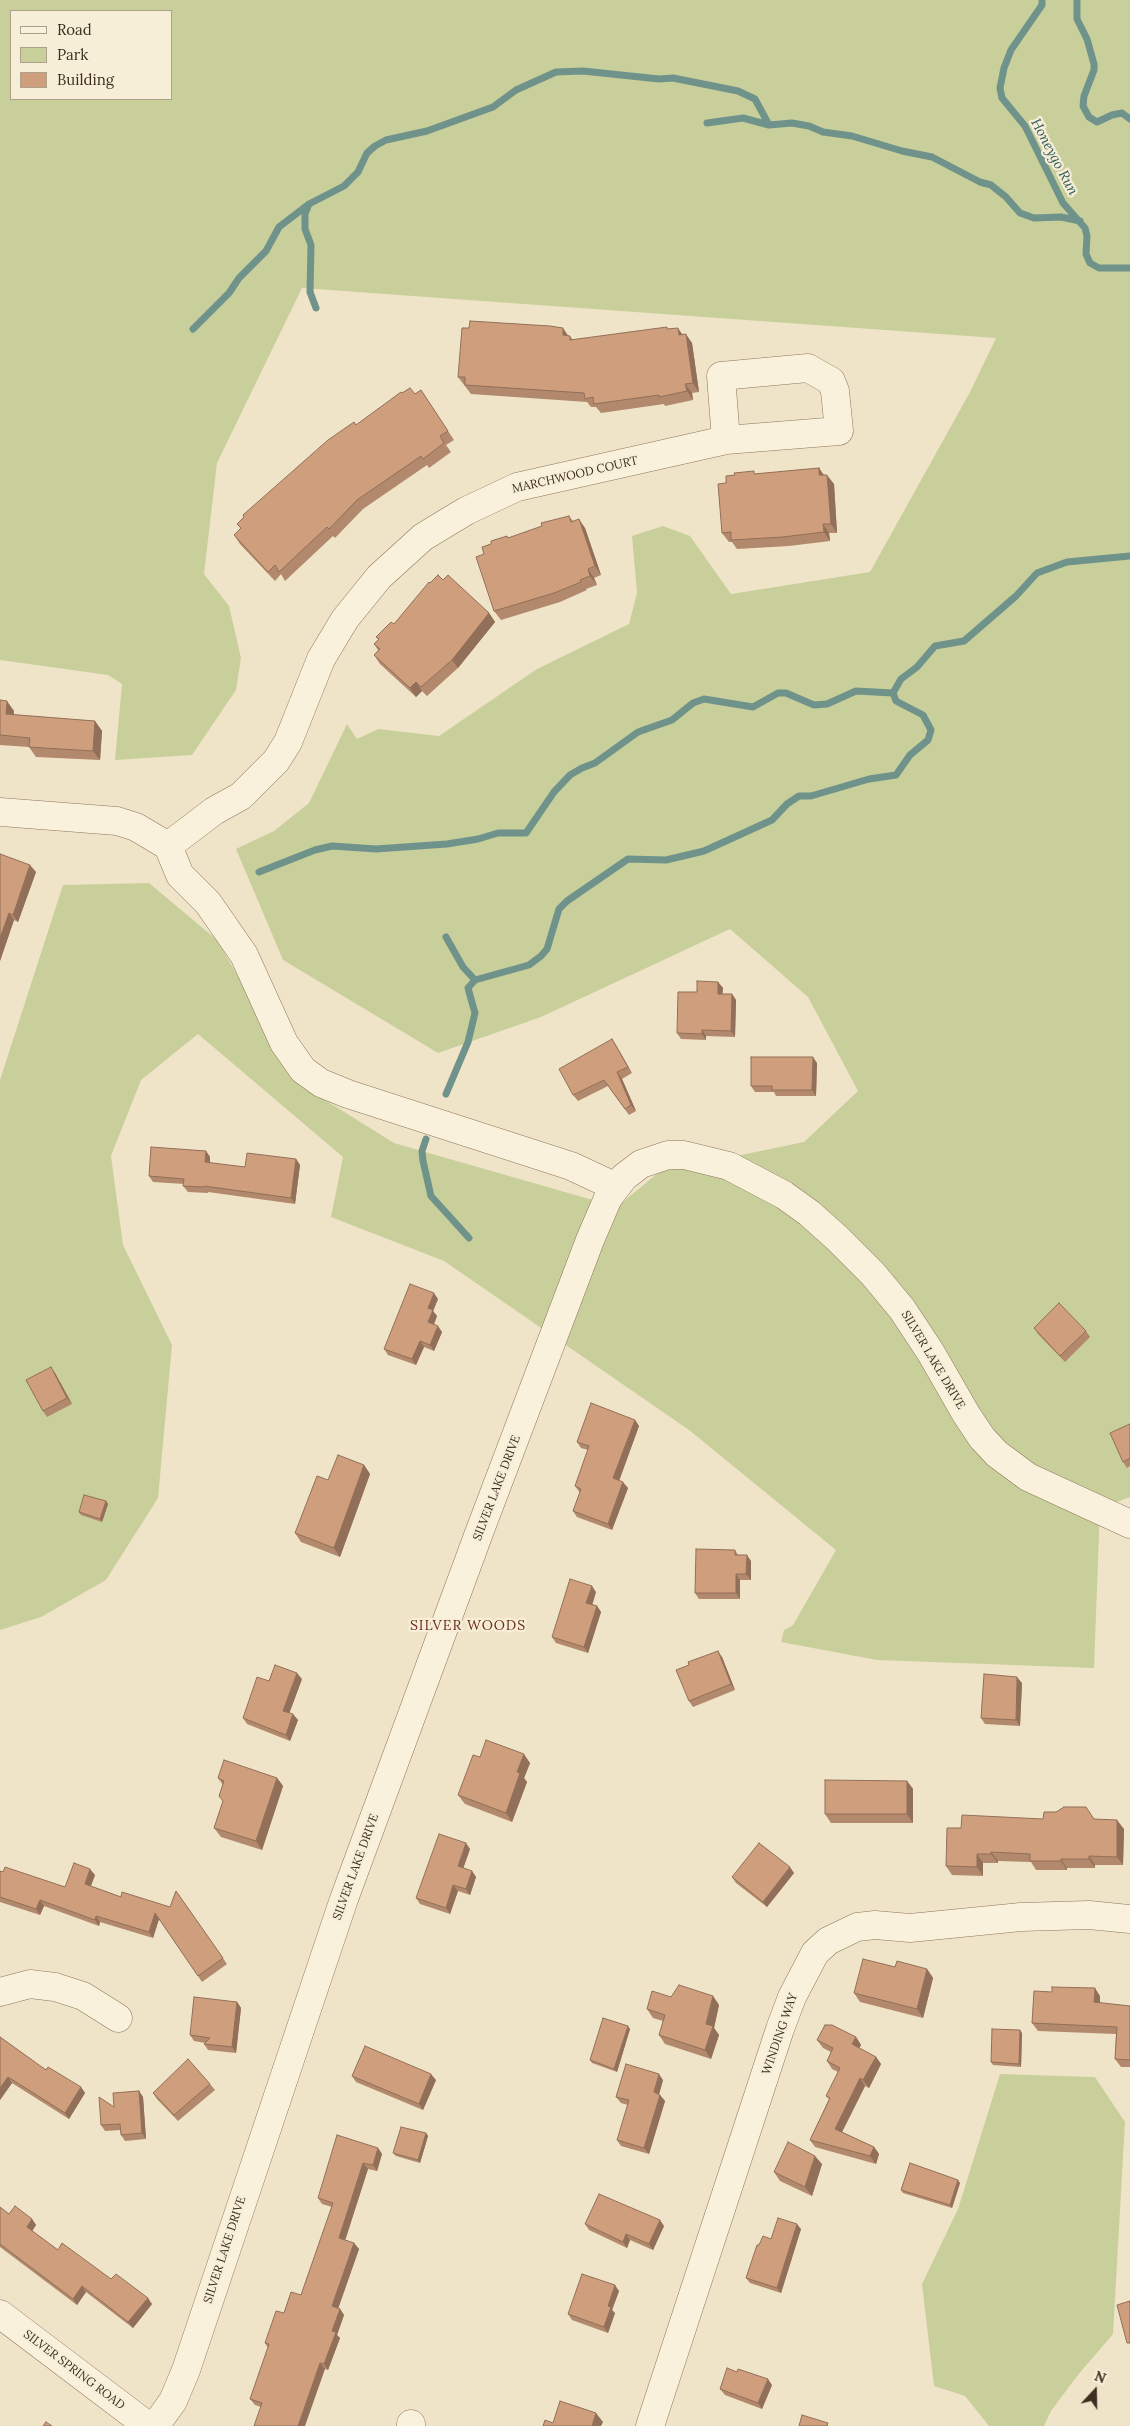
<!DOCTYPE html>
<style>
body{margin:0}
#map{position:relative;width:1130px;height:2426px;overflow:hidden;background:#f0e4c8;font-family:Lora,serif}
canvas{display:block}
.legend{position:absolute;left:10px;top:10px;width:162px;height:90px;box-sizing:border-box;background:#f7eed8;border:1px solid #ada18e;margin:0;padding:6px 9px;list-style:none;font-size:15px;color:#3d2e20}
.legend li{display:flex;align-items:center;gap:10px;height:25px}
.legend b{width:25px;border:1px solid #ada18e}
.north{position:absolute;left:1070px;top:2366px;width:50px;height:50px;-webkit-text-stroke:4px #f7eed8;paint-order:stroke;rotate:21deg;font-size:14px;font-weight:700;line-height:20px;text-align:center;color:#3d2e20}
.north::after{content:'';display:block;margin:auto;width:18px;height:22px;background:#3d2e20;clip-path:polygon(50% 0,100% 100%,50% 72%,0 100%)}
</style>
<div id="map">
<canvas width="1130" height="2426"></canvas>
<ul class="legend">
<li><b style="height:6px;background:#faf1dc"></b>Road</li>
<li><b style="height:14px;background:#c9cf9b"></b>Park</li>
<li><b style="height:14px;background:#cf9f7d"></b>Building</li>
</ul>
<div class="north">N</div>
</div>
<script>
const ctx = document.querySelector('canvas').getContext('2d');
ctx.lineJoin = 'round';
function paint(path, color) {
  ctx.fillStyle = color;
  ctx.fill(path, 'evenodd');
}
function poly(rows) {
  const path = new Path2D();
  for (const r of rows) {
    path.moveTo(r[0], r[1]);
    for (let i = 2; i < r.length; i += 2) path.lineTo(r[i], r[i + 1]);
  }
  return path;
}
function trace(path, color, width, dash) {
  ctx.strokeStyle = color;
  ctx.lineWidth = width;
  ctx.lineCap = dash ? 'butt' : 'round';
  ctx.setLineDash(dash || []);
  ctx.stroke(path);
}
function write(font, color, halo, rows, align = 'center') {
  ctx.font = font + ' Lora,serif';
  ctx.lineWidth = 4.5;
  ctx.setLineDash([]);
  ctx.textBaseline = 'middle';
  ctx.strokeStyle = halo;
  ctx.fillStyle = color;
  for (const [text, x, y, turn = 0] of rows) {
    ctx.save();
    ctx.translate(x, y);
    ctx.rotate((+turn || 0) * Math.PI / 180);
    ctx.textAlign = isNaN(turn) ? turn : align;
    if (halo) ctx.strokeText(text, 0, 0);
    ctx.fillText(text, 0, 0);
    ctx.restore();
  }
}
paint(poly([
 [0,0,1130,0,1130,1497,1100,1508,1094,1668,877,1660,781,1642,784,1630,793,1625,836,1550,689,1430,444,1261,331,1217,343,1157,198,1034,141,1080,111,1156,123,1245,172,1345,158,1498,106,1580,41,1617,0,1630,0,1080,63,885,149,883,217,940,301,1085,394,1143,617,1207,659,1172,804,1142,858,1091,808,997,730,929,541,1017,438,1053,283,960,236,849,274,831,309,803,347,724,357,739,378,729,439,736,537,669,629,624,637,593,632,536,663,526,690,536,731,594,870,572,970,392,996,338,302,288,217,463,204,574,229,606,241,658,236,690,192,755,115,760,122,684,108,675,0,660],
 [11,11,171,11,171,99,11,99],
 [1000,2074,1095,2077,1125,2122,1113,2334,1078,2375,1051,2411,1044,2426,989,2426,965,2396,934,2386,922,2284,958,2209]
]), '#c9cf9b');
trace(poly([
 [1042,0,1042,5,1011,50,1004,68,1000,88,1002,98,1025,126,1063,203,1085,228,1087,236,1086,254,1090,263,1099,268,1130,268],
 [1077,0,1077,19,1087,39,1094,64,1094,70,1084,96,1083,106,1089,117,1097,122,1112,115,1122,113,1130,119],
 [707,123,743,118,769,125,792,123,809,126,823,132,852,136,902,151,932,157,980,182,991,185,1006,197,1020,213,1034,218,1061,217,1080,221],
 [309,204,305,214,305,229,311,245,310,292,316,308],
 [193,329,229,293,239,278,266,251,279,227,309,204,344,186,358,172,367,153,375,146,386,140,427,131,493,107,516,90,556,72,583,71,659,79,673,78,738,91,755,99,769,125],
 [259,872,315,850,332,846,376,849,447,844,478,839,498,833,526,833,554,792,570,775,582,768,595,763,638,732,672,720,693,703,704,699,753,707,778,693,786,693,814,705,827,704,856,691,893,693],
 [446,937,463,967,475,980],
 [446,1094,468,1042,475,1013,468,988,475,980,529,965,541,956,547,949,559,909,567,901,628,859,666,860,704,851,772,820,787,804,799,796,811,796,869,779,896,775,910,755,928,740,931,730,923,715,896,701,893,693,901,679,917,667,935,646,964,641,1016,596,1037,573,1067,562,1130,556],
 [426,1139,422,1151,423,1161,431,1196,469,1238]
]), '#6f938a', 7);
const minor = poly([
 [808,368,831,381,835,391,839,431,726,440,721,376,808,368],
 [0,812,117,821,136,827,168,846],
 [168,846,214,811,241,796,276,761,288,742,321,659,345,619,379,577,423,537,466,511,517,487,726,440],
 [168,846,180,875,208,903,244,955,284,1043,303,1070,321,1083,348,1094,571,1166,616,1187],
 [0,1992,30,1984,55,1987,83,1996,118,2018],
 [0,2314,148,2426],
 [155,2426,173,2401,186,2370,344,1899,479,1533,590,1240,608,1198,624,1177,641,1164,668,1155,684,1155,729,1166,784,1195,809,1213,837,1238,873,1274,902,1309,931,1353,966,1414,982,1438,997,1454,1028,1477,1130,1524],
 [411,2426,411,2424],
 [650,2426,780,2029,792,1997,815,1953,828,1941,857,1927,875,1925,910,1928,1021,1917,1089,1915,1130,1919]
]);
trace(minor, '#8d765c', 29);
trace(minor, '#faf1dc', 28);
paint(poly([
 [668,329,683,334,692,343,699,392,692,393,693,400,665,406,664,404,601,413,596,407,591,407,587,402,471,394,458,377,568,336,570,336,573,340],
 [421,390,454,440,446,445,451,452,429,468,427,465,363,509,335,538,333,536,285,581,281,574,275,581,240,544,234,535,241,529,237,524,356,425,402,393,415,394],
 [819,468,824,475,834,484,837,533,829,533,830,541,789,546,737,549,732,542,729,542,722,533,726,483,756,474],
 [569,516,573,521,585,528,601,575,594,578,597,585,586,589,587,590,560,602,501,620,494,611,484,554,507,536,508,538,542,526],
 [443,580,489,613,495,622,458,668,427,696,422,691,416,697,380,664,374,655,378,650,374,644,379,640,376,637,394,624,430,583],
 [0,700,14,711,14,715,95,721,102,731,100,760,36,757,29,747,0,745],
 [0,854,36,872,18,922,14,920,0,961],
 [718,982,723,988,722,994,732,994,736,1000,735,1037,706,1036,706,1040,681,1039,677,1033,697,992],
 [612,1039,632,1073,622,1079,636,1111,629,1115,608,1086,578,1101,573,1095],
 [817,1063,816,1096,776,1096,774,1092,755,1092,751,1086],
 [206,1151,210,1157,210,1163,245,1167,296,1159,300,1165,295,1204,208,1192,208,1193,188,1192,183,1186,184,1184,153,1182,149,1176],
 [438,1299,433,1311,437,1316,434,1325,442,1332,434,1351,424,1347,416,1365,388,1355,384,1349],
 [1034,1328,1086,1331,1090,1337,1065,1362,1038,1334],
 [55,1373,72,1404,47,1417,43,1411],
 [635,1420,639,1426,619,1480,628,1488,612,1530,577,1517,573,1511,580,1493,575,1486,588,1450,581,1448,577,1442],
 [1130,1424,1130,1466,1127,1468,1123,1462],
 [364,1465,370,1474,340,1557,301,1542,295,1533,328,1480],
 [106,1501,108,1504,102,1522,81,1515,79,1512],
 [735,1550,738,1555,751,1561,751,1580,740,1580,740,1599,699,1599,695,1593],
 [596,1592,592,1604,597,1606,601,1612,588,1653,556,1643,552,1637],
 [722,1657,735,1690,693,1707,689,1701],
 [302,1679,289,1713,298,1720,290,1741,247,1724,243,1718],
 [1022,1683,1020,1726,985,1724,981,1718],
 [480,1757,530,1763,524,1778,527,1782,512,1822,465,1804,458,1795],
 [218,1778,277,1778,283,1786,262,1850,221,1837,214,1828,223,1801,223,1785],
 [907,1781,913,1789,913,1823,831,1823,825,1814],
 [1094,1819,1124,1829,1123,1865,1095,1865,1095,1868,1067,1868,1067,1870,1036,1870,1031,1862,998,1861,998,1863,983,1863,983,1876,952,1875,946,1866,961,1828],
 [470,1849,463,1868,472,1871,476,1877,470,1895,458,1891,450,1914,420,1904,416,1898],
 [0,1871,65,1887,95,1875,91,1886,121,1897,170,1907,176,1891,227,1964,202,1982,159,1919,153,1938,100,1922,99,1926,44,1906,40,1915,0,1902],
 [794,1873,767,1907,736,1883,732,1877],
 [895,1967,927,1969,933,1978,923,2018,860,2002,854,1993],
 [713,1996,719,2005,714,2028,719,2035,711,2059,665,2044,659,2035,663,2021,653,2018,647,2009,671,1997],
 [1100,1996,1100,2003,1130,2006,1130,2067,1121,2067,1115,2059,1116,2034,1038,2031,1032,2023],
 [237,2002,241,2008,236,2053,208,2050,204,2044,205,2043,194,2041,190,2035],
 [630,2029,617,2072,592,2063,590,2060],
 [1022,2033,1021,2067,993,2065,991,2062],
 [0,2037,46,2070,81,2087,85,2093,69,2119,12,2083,0,2100],
 [856,2037,861,2045,859,2048,876,2057,881,2064,869,2088,865,2086,842,2132,874,2147,879,2154,876,2164,815,2147,810,2140,829,2099,826,2096,838,2072,832,2069,827,2061,831,2052,823,2048,817,2040],
 [352,2076,436,2080,423,2110,356,2082],
 [663,2080,659,2094,665,2101,649,2154,621,2146,617,2140,628,2105,621,2103,616,2097],
 [210,2084,215,2090,178,2121,157,2099,153,2093],
 [139,2091,143,2097,146,2139,125,2141,121,2135,121,2130,105,2131,101,2125,114,2107],
 [426,2133,428,2136,420,2163,396,2156,393,2153],
 [378,2148,382,2154,377,2171,368,2169,345,2240,354,2243,359,2249,338,2308,340,2309,344,2315,337,2335,340,2338,328,2370,325,2369,261,2407,255,2405,250,2399,268,2348,265,2343,284,2313,301,2295,332,2207,322,2204,318,2198],
 [822,2164,812,2196,780,2181,774,2172],
 [960,2183,952,2208,903,2193,901,2190],
 [0,2207,9,2214,32,2219,36,2225,32,2231,58,2250,111,2279,152,2304,133,2328,86,2292,77,2305,0,2247],
 [585,2224,664,2226,653,2250,630,2240,627,2248,589,2230],
 [801,2229,781,2293,750,2283,746,2278,771,2239],
 [619,2291,612,2310,615,2313,608,2333,572,2320,568,2314],
 [772,2385,762,2409,725,2395,720,2389]
]), '#b2896c');
paint(poly([
 [563,328,569,337,563,335],
 [678,328,684,337,679,335],
 [686,334,692,343,699,392,693,383],
 [685,384,692,393,693,400,687,391],
 [819,468,825,477,819,475],
 [827,475,834,484,837,533,831,524],
 [579,519,585,528,601,575,595,566],
 [823,524,829,533,830,541,824,532],
 [588,569,594,578,597,585,590,576],
 [489,613,495,622,458,668,452,660],
 [416,682,422,691,416,697,410,688],
 [7,701,14,711,13,724,6,714],
 [95,721,102,731,100,760,93,751],
 [30,865,36,872,18,922,13,915],
 [9,913,14,920,0,961,0,938],
 [718,982,723,988,722,1000,718,994],
 [732,994,736,1000,735,1037,731,1031],
 [702,1030,706,1036,706,1040,702,1034],
 [612,1039,616,1045,632,1073,628,1067],
 [813,1057,817,1063,816,1096,812,1090],
 [617,1072,622,1079,636,1111,631,1105],
 [206,1151,210,1157,210,1168,205,1162],
 [296,1159,300,1165,295,1204,291,1198],
 [434,1293,438,1299,433,1311,437,1316,432,1328,428,1322,428,1308],
 [438,1326,442,1332,434,1351,430,1345],
 [420,1341,424,1347,416,1365,412,1359],
 [51,1367,55,1373,72,1404,67,1398],
 [635,1420,639,1426,618,1484,613,1478],
 [364,1465,370,1474,340,1557,334,1548],
 [623,1482,628,1488,612,1530,608,1524],
 [106,1501,108,1504,102,1522,100,1519],
 [747,1555,751,1561,751,1580,746,1574],
 [736,1574,740,1580,740,1599,736,1593],
 [592,1586,596,1592,591,1609,586,1603],
 [597,1606,601,1612,588,1653,584,1647],
 [718,1651,722,1657,735,1690,731,1684],
 [297,1673,302,1679,288,1717,283,1711],
 [1017,1677,1022,1683,1020,1726,1016,1720],
 [293,1714,298,1720,290,1741,286,1735],
 [524,1754,530,1763,524,1778,527,1782,512,1822,506,1813,517,1772],
 [277,1778,283,1786,262,1850,256,1841],
 [907,1781,913,1789,913,1823,907,1814],
 [1117,1820,1124,1829,1123,1865,1117,1857],
 [466,1843,470,1849,462,1872,458,1866],
 [991,1852,998,1861,998,1863,991,1854],
 [977,1854,983,1863,983,1876,977,1867],
 [1089,1856,1095,1865,1095,1868,1089,1859],
 [1061,1859,1067,1868,1067,1870,1061,1861],
 [790,1867,794,1873,767,1907,763,1902],
 [90,1869,95,1875,89,1890,85,1884],
 [472,1871,476,1877,470,1895,466,1889],
 [453,1885,458,1891,450,1914,446,1908],
 [40,1900,44,1906,40,1915,36,1909],
 [155,1913,159,1919,153,1938,149,1932],
 [96,1916,100,1922,99,1926,95,1920],
 [927,1969,933,1978,923,2018,917,2009],
 [1095,1988,1100,1996,1100,2010,1094,2002],
 [713,1996,719,2005,714,2028,719,2035,711,2059,705,2050,706,2024],
 [237,2002,241,2008,236,2053,232,2047],
 [628,2026,630,2029,617,2072,614,2069],
 [1020,2030,1022,2033,1021,2067,1019,2064],
 [856,2037,861,2045,857,2052,852,2044],
 [876,2057,881,2064,869,2088,863,2080],
 [431,2074,436,2080,423,2110,419,2104],
 [659,2074,663,2080,658,2098,654,2092],
 [8,2077,12,2083,0,2100,0,2088],
 [860,2078,865,2086,840,2136,835,2129],
 [81,2087,85,2093,69,2119,65,2113],
 [139,2091,143,2097,146,2139,142,2133],
 [660,2095,665,2101,649,2154,644,2148],
 [426,2133,428,2136,420,2163,418,2160],
 [874,2147,879,2154,876,2164,870,2156],
 [378,2148,382,2154,377,2171,373,2165],
 [815,2156,822,2164,812,2196,805,2187],
 [363,2163,368,2169,344,2244,339,2238],
 [958,2180,960,2183,952,2208,950,2205],
 [32,2219,36,2225,31,2233,27,2227],
 [660,2220,664,2226,653,2250,649,2244],
 [797,2224,801,2229,781,2293,777,2288],
 [626,2234,630,2240,627,2248,623,2242],
 [354,2243,359,2249,337,2312,332,2306],
 [615,2285,619,2291,612,2310,615,2313,608,2333,604,2327,608,2306],
 [82,2286,86,2292,77,2305,73,2299],
 [148,2298,152,2304,133,2328,128,2322],
 [340,2309,344,2315,337,2335,340,2338,328,2370,324,2364,332,2331],
 [320,2363,325,2369,305,2426,298,2426],
 [768,2379,772,2385,762,2409,758,2403],
 [596,2413,603,2422,601,2426,592,2426]
]), '#916f58');
const building = poly([
 [470,321,550,326,563,328,563,335,570,336,570,340,667,327,667,329,678,328,679,335,686,334,693,383,685,384,687,391,659,397,659,395,594,404,593,397,585,399,584,393,465,385,465,377,458,377,462,328,469,328,470,321],
 [410,388,415,394,421,390,448,431,440,436,444,443,423,459,421,456,357,500,329,529,327,527,279,572,275,565,268,572,234,535,241,528,237,524,244,517,243,515,328,440,354,422,356,425,401,392,402,393,410,388],
 [819,468,819,475,827,475,831,524,823,524,824,532,783,537,731,540,731,532,722,533,718,484,726,483,726,476,735,475,734,473,754,471,754,474,819,468],
 [569,516,571,522,579,519,595,566,588,569,590,576,580,580,581,582,554,593,494,611,476,557,484,554,482,547,491,544,491,541,507,536,508,538,542,526,541,523,569,516],
 [438,575,443,580,448,575,489,613,452,660,421,687,416,682,410,688,374,655,380,649,374,644,379,639,376,637,391,622,394,624,429,582,430,583,438,575],
 [0,700,7,701,6,714,95,721,93,751,29,747,30,738,0,735,0,700],
 [0,854,30,865,13,915,9,913,0,938,0,854],
 [697,981,718,982,718,994,732,994,731,1031,702,1030,702,1034,677,1033,678,992,697,992,697,981],
 [612,1039,628,1067,617,1072,631,1105,625,1109,604,1080,573,1095,559,1069,612,1039],
 [751,1057,813,1057,812,1090,772,1090,772,1086,751,1086,751,1057],
 [151,1147,206,1151,205,1162,245,1167,247,1153,296,1159,291,1198,204,1186,203,1187,183,1186,184,1179,149,1176,151,1147],
 [410,1284,434,1293,428,1308,433,1310,428,1322,438,1326,430,1345,420,1341,412,1359,384,1349,410,1284],
 [1059,1303,1086,1331,1060,1356,1034,1328,1059,1303],
 [51,1367,67,1398,43,1411,26,1380,51,1367],
 [591,1403,635,1420,613,1478,623,1482,608,1524,573,1511,581,1489,575,1486,589,1446,577,1442,591,1403],
 [1130,1424,1130,1458,1123,1462,1110,1433,1130,1424],
 [338,1455,364,1465,334,1548,295,1533,317,1476,328,1480,338,1455],
 [84,1495,106,1501,100,1519,79,1512,84,1495],
 [696,1549,735,1550,735,1555,747,1555,746,1574,736,1574,736,1593,695,1593,696,1549],
 [570,1579,592,1586,586,1603,597,1606,584,1647,552,1637,570,1579],
 [718,1651,731,1684,689,1701,676,1670,689,1665,688,1662,718,1651],
 [275,1665,297,1673,283,1711,293,1714,286,1735,243,1718,257,1677,269,1681,275,1665],
 [984,1674,1017,1677,1016,1720,981,1718,984,1674],
 [486,1740,524,1754,517,1772,520,1773,506,1813,458,1795,473,1755,480,1757,486,1740],
 [224,1760,277,1778,256,1841,214,1828,223,1801,219,1796,224,1781,218,1778,224,1760],
 [825,1780,907,1781,907,1814,825,1814,825,1780],
 [1064,1807,1086,1807,1094,1819,1117,1820,1117,1857,1089,1856,1089,1859,1061,1859,1061,1861,1030,1861,1030,1854,991,1852,991,1854,977,1854,977,1867,946,1866,947,1828,961,1828,962,1815,1043,1819,1044,1812,1056,1812,1064,1807],
 [439,1834,466,1843,458,1866,472,1871,466,1889,453,1885,446,1908,416,1898,439,1834],
 [759,1843,790,1867,763,1902,732,1877,759,1843],
 [74,1863,90,1869,85,1884,121,1897,122,1892,170,1907,176,1891,223,1958,198,1976,155,1913,149,1932,96,1916,95,1920,40,1900,36,1909,0,1897,0,1871,3,1872,5,1867,65,1887,74,1863],
 [863,1959,895,1967,897,1961,927,1969,917,2009,854,1993,863,1959],
 [679,1985,713,1996,706,2024,713,2026,705,2050,659,2035,665,2015,647,2009,652,1991,671,1997,679,1985],
 [1052,1987,1095,1988,1094,2002,1130,2006,1130,2060,1115,2059,1117,2027,1032,2023,1034,1991,1052,1992,1052,1987],
 [194,1997,237,2002,232,2047,204,2044,210,2038,190,2035,194,1997],
 [603,2018,628,2026,614,2069,590,2060,603,2018],
 [825,2025,832,2025,856,2037,852,2044,876,2057,863,2080,860,2078,835,2129,874,2147,870,2156,810,2140,830,2098,826,2096,840,2068,827,2061,833,2048,817,2040,825,2025],
 [992,2029,1020,2030,1019,2064,991,2062,992,2029],
 [0,2037,46,2070,48,2067,81,2087,65,2113,8,2077,0,2088,0,2037],
 [365,2046,431,2074,419,2104,352,2076,365,2046],
 [188,2059,210,2084,174,2115,153,2093,188,2059],
 [626,2064,659,2074,654,2092,660,2095,644,2148,617,2140,629,2100,616,2097,626,2064],
 [139,2091,142,2133,121,2135,120,2124,101,2125,99,2097,114,2107,113,2093,139,2091],
 [401,2127,426,2133,418,2160,393,2153,401,2127],
 [337,2135,378,2148,373,2165,363,2163,339,2238,354,2243,332,2306,340,2309,332,2331,336,2332,324,2364,320,2363,298,2426,254,2426,262,2403,250,2399,269,2344,265,2343,276,2311,284,2313,291,2292,301,2295,333,2203,318,2198,337,2135],
 [788,2142,815,2156,805,2187,774,2172,788,2142],
 [910,2163,958,2180,950,2205,901,2190,910,2163],
 [599,2194,660,2220,649,2244,626,2234,623,2242,585,2224,599,2194],
 [15,2206,32,2219,27,2227,58,2250,62,2243,111,2279,116,2274,148,2298,128,2322,82,2286,73,2299,0,2244,0,2207,9,2214,15,2206],
 [778,2218,797,2224,777,2288,746,2278,757,2245,759,2245,763,2236,771,2239,778,2218],
 [582,2274,615,2285,608,2306,611,2307,604,2327,568,2314,582,2274],
 [1130,2301,1130,2343,1127,2343,1117,2305,1130,2301],
 [727,2368,737,2372,738,2369,768,2379,758,2403,720,2389,727,2368],
 [560,2401,596,2413,592,2426,543,2426,545,2420,553,2423,560,2401],
 [802,2415,828,2423,827,2426,799,2426,802,2415],
 [46,2422,52,2426,43,2426,46,2422]
]);
paint(building, '#cf9f7d');
trace(building, '#916f58', 1);
write('12px', '#3d2e20', '#f7eed8', [
 ["MARCHWOOD COURT",575,475,-13],
 ["SILVER LAKE DRIVE",933,1360,59],
 ["SILVER LAKE DRIVE",497,1488,-69],
 ["SILVER LAKE DRIVE",356,1867,-70],
 ["WINDING WAY",780,2034,-71],
 ["SILVER LAKE DRIVE",225,2250,-72],
 ["SILVER SPRING ROAD",74,2370,37]
]);
write('italic 14px', '#2f5d5a', '#f7eed8', [
 ["Honeygo Run",1054,157,62]
]);
ctx.letterSpacing = '1px';
write('14px', '#6b2e1e', '#f7eed8', [
 ["SILVER WOODS",468,1626]
]);
ctx.letterSpacing = '0px';
</script>
